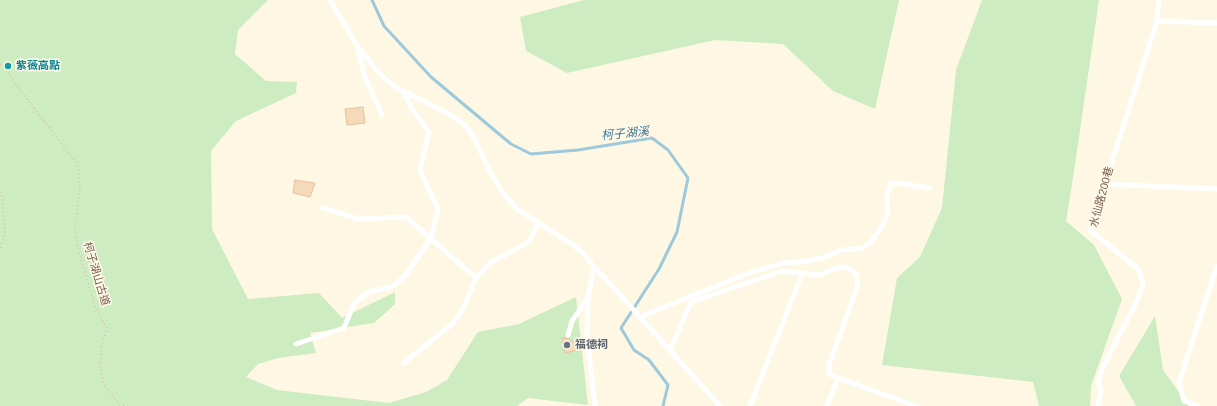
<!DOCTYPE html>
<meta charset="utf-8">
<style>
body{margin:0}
canvas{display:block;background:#fdf7e4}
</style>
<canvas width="1217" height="406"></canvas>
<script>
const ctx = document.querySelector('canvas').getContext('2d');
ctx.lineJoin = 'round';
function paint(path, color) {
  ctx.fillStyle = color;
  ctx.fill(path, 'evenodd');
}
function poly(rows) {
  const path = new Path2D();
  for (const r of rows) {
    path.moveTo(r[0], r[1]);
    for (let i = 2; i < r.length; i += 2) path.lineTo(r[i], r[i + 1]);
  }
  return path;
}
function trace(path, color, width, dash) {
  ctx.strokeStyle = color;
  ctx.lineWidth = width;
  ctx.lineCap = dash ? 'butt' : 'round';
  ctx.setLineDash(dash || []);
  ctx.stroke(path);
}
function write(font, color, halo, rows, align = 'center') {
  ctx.font = font + ' Helvetica,"Noto Sans TC",sans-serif';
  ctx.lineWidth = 3;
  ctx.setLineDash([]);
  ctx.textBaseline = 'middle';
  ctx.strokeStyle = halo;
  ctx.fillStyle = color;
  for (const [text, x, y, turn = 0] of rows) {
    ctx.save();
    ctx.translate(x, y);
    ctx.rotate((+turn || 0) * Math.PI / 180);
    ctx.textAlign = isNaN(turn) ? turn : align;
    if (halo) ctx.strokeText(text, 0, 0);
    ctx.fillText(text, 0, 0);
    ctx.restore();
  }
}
paint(poly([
 [0,0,268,0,238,30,235,54,266,81,297,82,296,93,236,121,211,151,212,229,248,299,319,293,342,318,395,292,395,304,374,323,310,333,316,353,278,358,258,364,246,377,277,390,389,403,426,392,447,380,478,332,519,324,576,297,588,405,528,398,517,406,0,406],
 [584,0,899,0,875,109,833,91,783,44,715,40,567,73,526,51,520,17],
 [982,0,1099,0,1073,178,1066,221,1094,245,1122,299,1091,386,1090,406,1039,406,1033,382,882,365,897,278,920,257,942,208,956,70],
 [1155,316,1163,370,1189,406,1136,406,1119,376]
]), '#ceecc2');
trace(poly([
 [372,0,384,26,431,77,511,144,531,154,578,150,652,138,668,150,688,178,677,232,659,269,621,328,634,350,649,360,668,385,663,406]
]), '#9dc9db', 3);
const building = poly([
 [363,107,365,123,347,125,345,109,363,107],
 [295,180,315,183,310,197,293,193,295,180],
 [562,338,570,339,570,342,577,342,580,344,579,348,574,351,565,353,562,338]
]);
paint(building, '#f4d9ba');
trace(building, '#e8c19a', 1);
trace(poly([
 [0,64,5,68,13,81,78,165,80,188,75,229,78,249,95,306,107,329,102,343,100,368,104,385,120,405,126,406],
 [0,192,2,196,5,234,0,250]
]), '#dabc9d', 1.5, [1, 3]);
trace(poly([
 [330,0,358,47,377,71,396,88,426,102,450,115,465,125,475,140,489,170,504,194,517,209,573,245,584,254,594,267,588,298,587,335,595,406],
 [1157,21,1217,23],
 [358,48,364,75,382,115],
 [1104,184,1217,189],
 [323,208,359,219,406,217,476,278,490,263,529,242,538,223],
 [594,267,605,278,720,406],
 [640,317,751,272,784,263,808,261,829,256,841,250,862,248,870,243,883,224,888,214,887,195,891,183,903,184,930,188],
 [568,335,572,321,587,299],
 [296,344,344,328,354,303,369,292,393,286,405,276,431,238,438,209,420,170,429,132,412,109,403,91],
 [670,350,691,302,782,271,819,275,840,267,849,268,857,275,858,285,829,365,829,374,838,378],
 [404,363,452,324,463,309,476,278],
 [750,406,802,274],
 [827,406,838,378,916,406],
 [1098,406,1101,392,1098,382,1103,367,1136,303,1143,285,1139,270,1090,230,1157,21,1159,0],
 [1198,406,1184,401,1179,382,1217,266]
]), '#fff', 5);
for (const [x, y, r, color] of [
 [8,66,4,"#0f9aa8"],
 [567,345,4,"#6b7280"]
]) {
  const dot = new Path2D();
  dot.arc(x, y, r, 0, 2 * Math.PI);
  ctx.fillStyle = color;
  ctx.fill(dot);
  trace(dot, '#fffaec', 1.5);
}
write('bold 11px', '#0d838f', '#fffaec', [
 ["紫薇高點",16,66]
], 'left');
write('11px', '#785f48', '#fffaec', [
 ["水仙路200巷",1102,197,-75],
 ["柯子湖山古道",96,274,73]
]);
write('bold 11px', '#5b616d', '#fffaec', [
 ["福德祠",575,345]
], 'left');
write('italic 12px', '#41768c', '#fffaec', [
 ["柯子湖溪",625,134,-5]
]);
</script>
